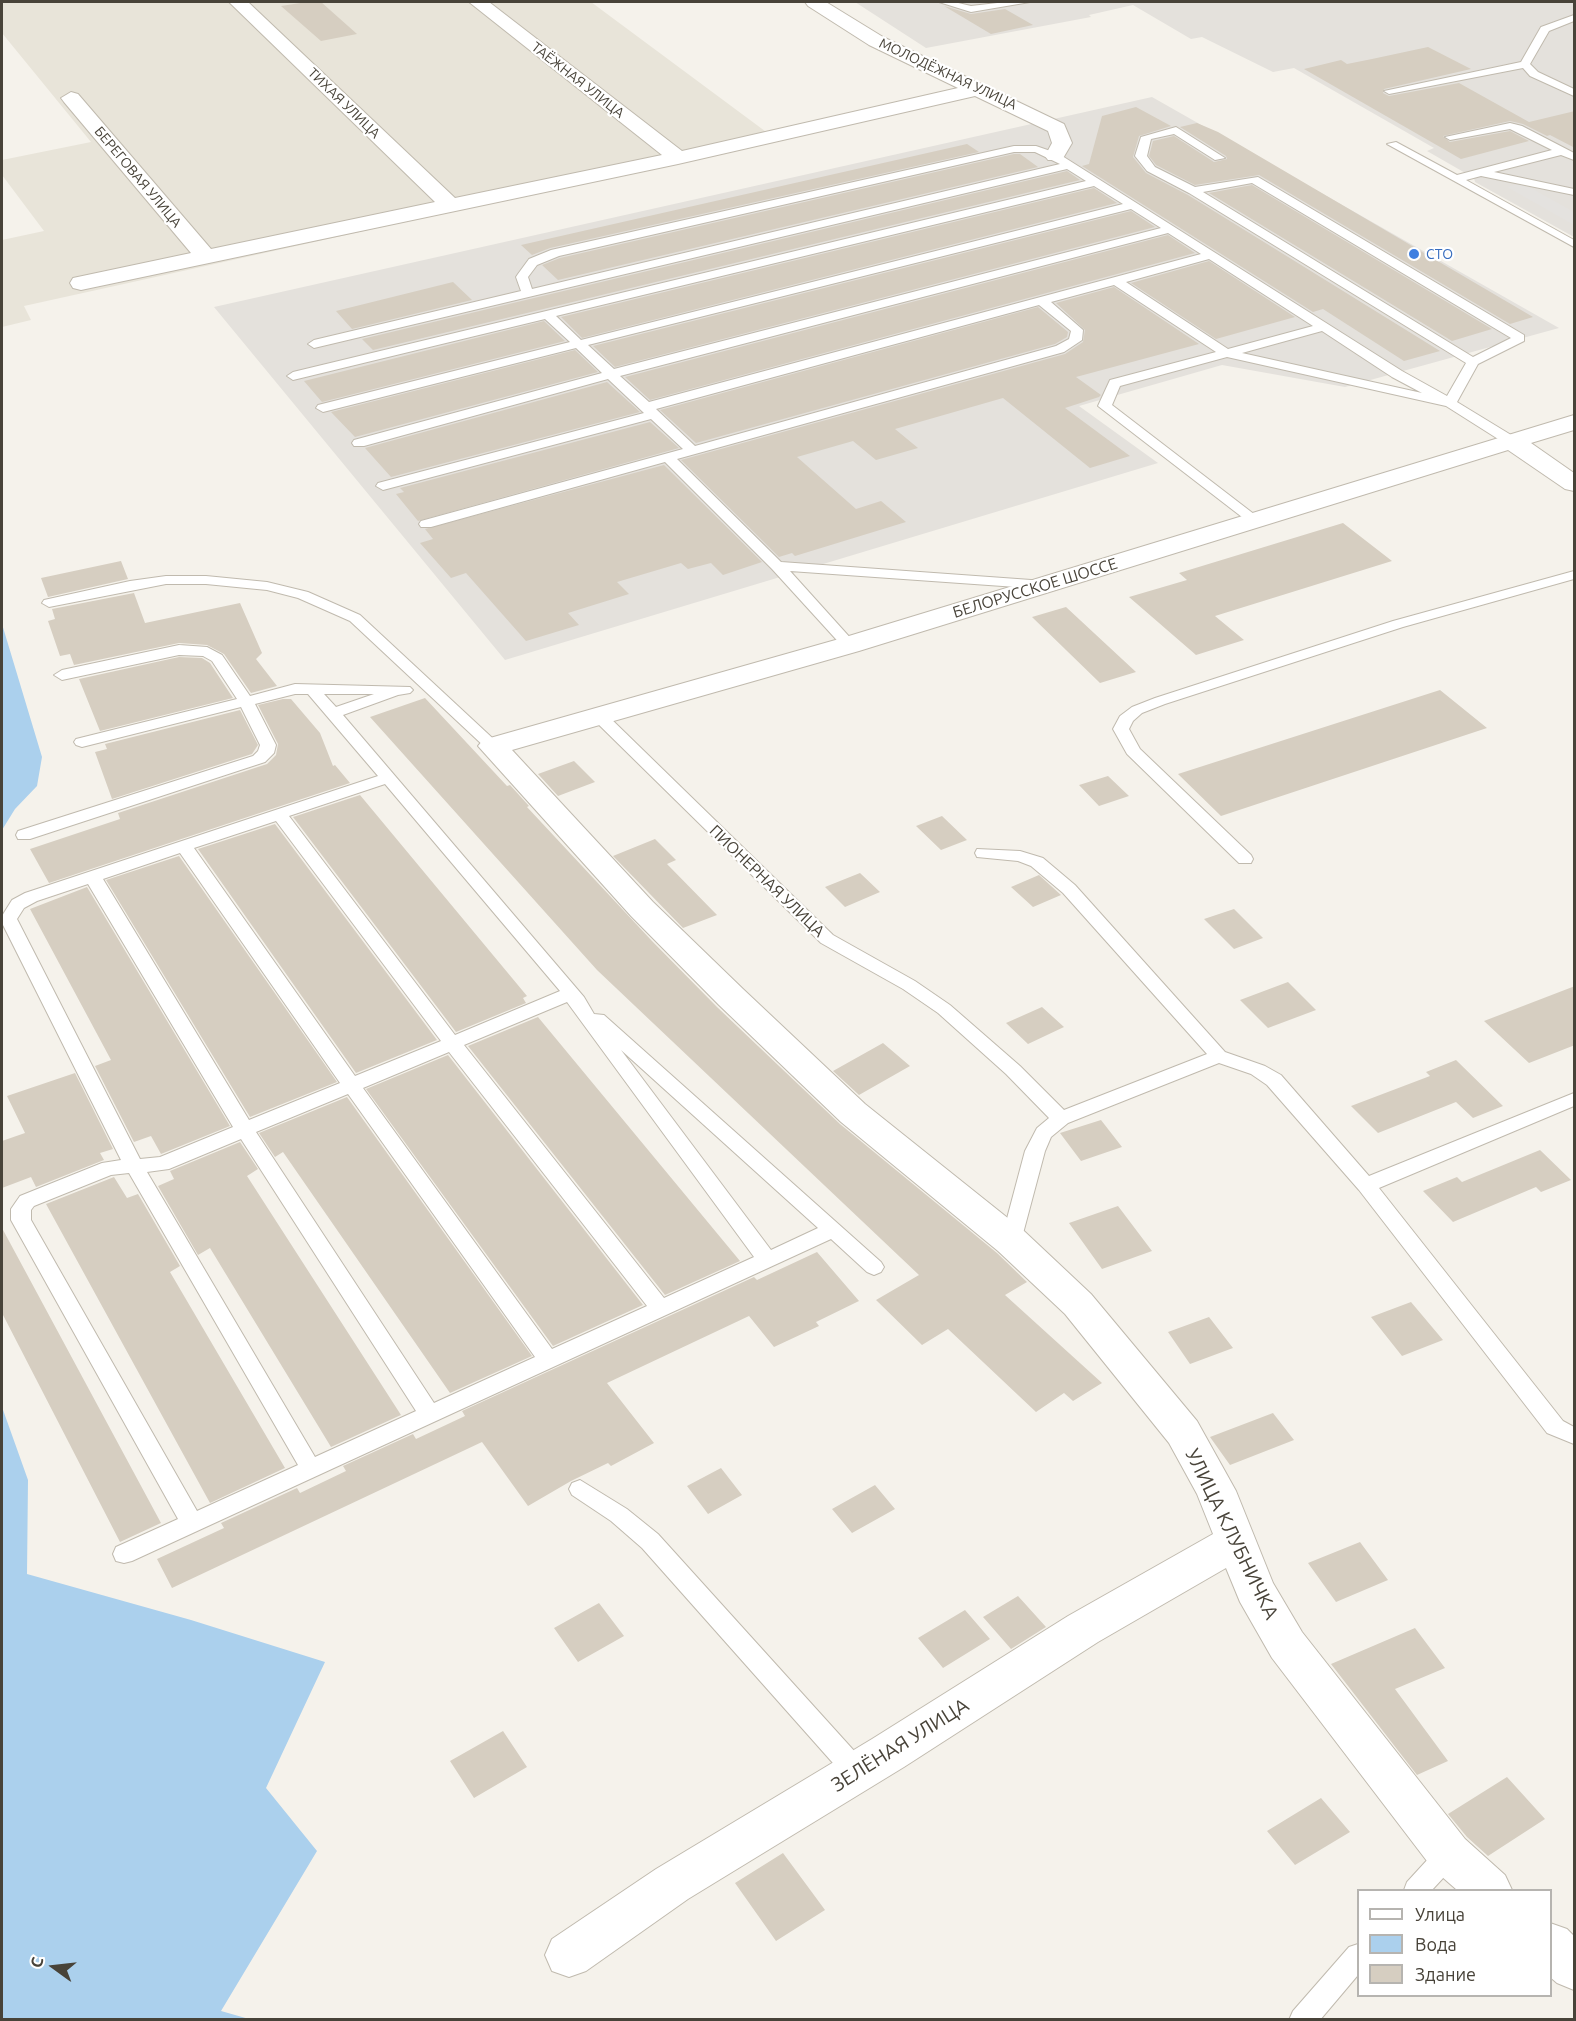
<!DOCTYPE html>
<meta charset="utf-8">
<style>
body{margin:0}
#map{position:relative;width:1576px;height:2021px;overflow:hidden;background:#f5f2eb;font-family:Ubuntu,sans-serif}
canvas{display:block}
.frame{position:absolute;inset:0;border:3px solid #484339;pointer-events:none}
.legend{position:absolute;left:1357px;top:1889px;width:195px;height:108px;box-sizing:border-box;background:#fff;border:2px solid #b6b4b0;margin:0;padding:8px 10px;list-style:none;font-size:18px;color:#484339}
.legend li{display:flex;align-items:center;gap:12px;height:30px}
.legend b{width:30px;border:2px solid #b6b4b0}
.north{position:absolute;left:24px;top:1937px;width:60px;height:60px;-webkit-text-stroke:4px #fff;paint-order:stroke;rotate:285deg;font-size:16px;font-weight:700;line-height:24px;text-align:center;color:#484339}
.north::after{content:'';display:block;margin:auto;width:21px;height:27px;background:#484339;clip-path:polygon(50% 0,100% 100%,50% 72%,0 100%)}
</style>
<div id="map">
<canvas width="1576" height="2021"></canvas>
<div class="frame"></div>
<ul class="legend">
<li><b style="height:8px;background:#fff"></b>Улица</li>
<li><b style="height:16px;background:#abd0ed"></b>Вода</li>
<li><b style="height:16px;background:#d6cec1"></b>Здание</li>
</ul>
<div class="north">С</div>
</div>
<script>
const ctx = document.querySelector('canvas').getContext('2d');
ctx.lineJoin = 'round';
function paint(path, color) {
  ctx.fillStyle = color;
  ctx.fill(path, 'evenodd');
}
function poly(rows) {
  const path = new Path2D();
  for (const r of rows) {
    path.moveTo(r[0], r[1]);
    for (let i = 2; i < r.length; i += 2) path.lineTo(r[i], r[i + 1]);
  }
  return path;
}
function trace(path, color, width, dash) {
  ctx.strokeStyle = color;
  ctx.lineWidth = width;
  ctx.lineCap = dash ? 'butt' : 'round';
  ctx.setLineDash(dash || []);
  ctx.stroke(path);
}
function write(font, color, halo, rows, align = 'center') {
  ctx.font = font + ' Ubuntu,sans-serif';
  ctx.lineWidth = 4.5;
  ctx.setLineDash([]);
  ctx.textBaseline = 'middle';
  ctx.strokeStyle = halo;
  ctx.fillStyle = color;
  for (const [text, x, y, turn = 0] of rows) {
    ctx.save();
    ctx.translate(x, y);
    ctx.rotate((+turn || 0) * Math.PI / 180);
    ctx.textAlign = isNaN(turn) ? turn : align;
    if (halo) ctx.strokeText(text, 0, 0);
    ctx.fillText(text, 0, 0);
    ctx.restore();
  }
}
paint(poly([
 [2,2,591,2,777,140,24,306,31,320,2,327,2,240,44,231,2,175,2,160,91,142,2,33]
]), '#e8e4d9');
paint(poly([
 [855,2,1574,2,1574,237,1475,182,1474,178,1427,151,1434,148,1294,68,1273,72,1202,37,1191,39,1133,5,1089,15,1091,17,926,48],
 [1152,97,1559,328,1345,387,1222,365,1079,406,1158,463,505,660,214,307]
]), '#e4e1dc');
paint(poly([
 [1522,183,1574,212,1574,225,1507,187]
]), '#e4e2df');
paint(poly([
 [2,624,42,757,37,786,15,809,2,830],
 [2,1407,28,1480,27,1574,191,1620,325,1662,266,1788,317,1851,221,2011,249,2019,2,2019]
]), '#abd0ed');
paint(poly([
 [307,2,321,2,357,34,321,41,281,6],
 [944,6,971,14,1005,9,1033,25,991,34],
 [1428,47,1471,69,1384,89,1383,93,1389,96,1459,83,1529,122,1575,111,1575,148,1550,135,1547,136,1523,124,1510,121,1443,136,1450,142,1510,131,1529,141,1461,159,1304,69,1341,60,1347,64,1372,59],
 [1136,107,1171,126,1139,136,1133,157,1146,173,1188,195,1440,351,1404,361,1323,309,1313,312,1082,166,1089,164,1102,116],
 [1197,123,1218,132,1533,317,1510,324,1259,175,1195,185,1156,165,1149,156,1153,141,1174,136,1214,162,1227,159,1226,156,1180,127],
 [967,144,979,152,550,248,532,255,521,245],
 [1014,154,1020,154,1038,167,558,280,542,265,560,258],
 [1067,171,1080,180,373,350,362,339],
 [1252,185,1492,329,1452,341,1209,193],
 [1094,188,1117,203,582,338,561,317],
 [1131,211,1155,227,615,367,593,346],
 [1168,235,1195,253,650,400,625,377],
 [1209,261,1295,317,1216,339,1131,283],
 [453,282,472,300,352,329,336,311],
 [1114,287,1199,344,1076,377,1101,395,1099,397,1065,408,1130,456,1090,468,1003,398,895,429,918,448,876,460,853,441,797,457,856,509,881,501,906,522,795,556,792,553,779,557,681,460,1065,354,1083,342,1085,330,1056,303],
 [1038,307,1068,332,1067,337,1055,344,696,443,660,410],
 [544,321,565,341,322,402,304,381],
 [575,350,598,372,355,437,331,412],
 [607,382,640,412,391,477,365,448],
 [650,422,679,448,418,521,396,494,404,492,400,488],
 [664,465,762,562,723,575,711,563,688,569,681,563,617,582,629,594,568,613,579,625,526,641,466,573,451,578,420,543,433,539,425,529],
 [1343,523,1392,561,1215,616,1244,640,1196,655,1129,597,1187,580,1179,573],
 [121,561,128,579,48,597,41,578],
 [134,593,145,623,240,603,262,653,256,659,277,686,251,693,224,654,207,645,179,643,74,665,70,654,60,656,48,621,55,619,52,609],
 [1066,607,1136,672,1100,683,1032,617],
 [179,657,202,658,210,663,233,698,100,731,79,679],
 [1440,690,1487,728,1221,816,1178,774],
 [425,698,507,786,510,785,529,806,527,807,652,941,717,1007,840,1124,997,1253,1027,1282,1005,1295,1102,1383,1073,1401,1064,1393,1036,1412,948,1329,922,1345,876,1300,919,1275,597,970,370,717],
 [283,699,291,699,320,733,333,766,335,765,350,783,49,883,30,849,120,819,118,813,267,764,276,755,278,744,258,705],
 [240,710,258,745,252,754,112,799,95,752,107,749,105,744],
 [574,761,595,782,558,796,538,774],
 [1108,776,1129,796,1099,806,1079,785],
 [360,795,527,996,523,998,526,1003,456,1032,293,817],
 [942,816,967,840,941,850,916,826],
 [275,824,437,1040,356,1073,198,849],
 [655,839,676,860,667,864,717,915,683,928,613,856],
 [179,856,337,1082,250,1117,106,880],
 [860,873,880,892,845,907,825,887],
 [1039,875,1061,895,1033,907,1011,887],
 [87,887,230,1126,161,1154,151,1136,134,1142,95,1066,111,1060,30,909],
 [1234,909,1263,938,1234,949,1204,919],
 [1288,982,1316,1010,1268,1028,1240,1000],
 [1575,986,1575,1045,1529,1063,1484,1021],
 [1042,1007,1064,1027,1028,1044,1006,1023],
 [538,1017,740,1261,665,1295,468,1046],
 [883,1043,910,1066,859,1095,833,1071],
 [448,1055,643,1305,553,1346,366,1089],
 [1456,1060,1503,1106,1473,1118,1456,1102,1378,1133,1351,1106,1430,1076,1426,1072],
 [75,1073,113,1149,100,1153,104,1160,36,1187,31,1177,2,1188,2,1141,25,1133,7,1096],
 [347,1097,532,1356,450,1393,283,1152,275,1157,259,1133],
 [1101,1120,1122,1147,1081,1161,1060,1133],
 [240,1142,258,1169,247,1176,401,1415,331,1447,210,1248,198,1255,158,1186,174,1179,170,1171],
 [1540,1150,1571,1180,1541,1192,1536,1187,1453,1222,1423,1191,1457,1177,1462,1182],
 [114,1177,127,1198,138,1194,180,1266,170,1272,285,1468,210,1503,46,1204],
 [1118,1206,1152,1251,1102,1269,1069,1223],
 [2,1228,161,1523,120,1542,2,1313],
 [817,1252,859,1301,816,1322,819,1326,774,1347,749,1316,607,1383,654,1443,611,1466,608,1463,571,1481,528,1506,482,1442,172,1588,157,1559,224,1528,221,1523,297,1488,300,1493,346,1471,343,1466,413,1434,416,1439,465,1416,462,1411,754,1277,757,1280],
 [1411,1302,1443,1340,1402,1356,1371,1317],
 [1209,1317,1233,1348,1190,1364,1168,1332],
 [1273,1413,1294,1440,1230,1465,1210,1437],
 [721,1468,742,1495,708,1514,687,1486],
 [875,1485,895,1509,852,1533,832,1509],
 [1360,1542,1388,1580,1336,1602,1308,1563],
 [1018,1596,1046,1627,1011,1649,983,1617],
 [599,1603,624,1636,578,1662,554,1628],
 [965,1610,990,1639,943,1668,918,1638],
 [1415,1628,1445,1668,1395,1689,1448,1761,1417,1775,1331,1664],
 [503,1731,527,1767,474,1798,450,1761],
 [1507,1777,1545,1819,1488,1856,1467,1837,1448,1814],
 [1321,1798,1350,1832,1295,1865,1267,1831],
 [783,1853,825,1910,776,1941,735,1883]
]), '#d6cec1');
const lane = poly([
 [939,2,954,2,971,6,1006,2,1030,2,971,12,939,2],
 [1574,15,1574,21,1549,31,1530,64,1538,72,1574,89,1574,96,1530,76,1523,68,1389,94,1384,91,1521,62,1541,27,1574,15],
 [1510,123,1522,126,1574,153,1574,160,1561,155,1494,172,1574,189,1574,195,1481,176,1466,180,1574,240,1574,247,1387,144,1396,142,1457,175,1552,150,1510,129,1450,140,1445,137,1510,123],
 [1176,127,1225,158,1215,160,1174,134,1151,139,1147,156,1155,167,1195,187,1258,177,1524,335,1524,341,1478,364,1457,402,1516,438,1516,444,1506,444,1446,406,1227,357,1120,386,1112,405,1263,521,1256,525,1251,524,1098,406,1110,380,1216,352,1114,285,1051,302,1083,330,1082,340,1064,352,677,459,781,562,1045,581,1052,585,1045,589,790,571,854,642,857,645,849,650,844,648,772,569,665,462,431,527,421,527,419,524,421,521,683,449,651,419,383,490,376,486,378,483,644,413,608,379,364,446,354,446,352,443,354,440,602,373,576,348,323,412,316,408,318,405,570,342,545,319,293,380,287,376,293,372,1086,181,1067,169,314,348,308,344,314,340,521,291,516,277,518,274,529,259,551,250,1014,146,1036,146,1059,154,1402,371,1447,396,1466,363,1189,193,1147,171,1135,156,1141,137,1176,127],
 [1014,152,1035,152,1060,164,532,289,528,277,537,265,559,256,1014,152],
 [1252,183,1511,338,1473,357,1203,192,1252,183],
 [1094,186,1123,204,581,340,556,316,1094,186],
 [1131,209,1161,228,614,369,588,345,1131,209],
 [1168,233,1201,254,649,402,620,376,1168,233],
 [1209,259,1313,326,1228,349,1126,282,1209,259],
 [1039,305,1071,331,1069,339,1056,346,695,446,656,409,1039,305],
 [1322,331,1392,377,1422,393,1242,353,1322,331],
 [1574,571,1574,579,1403,627,1165,704,1142,713,1133,721,1129,729,1140,749,1251,855,1253,859,1251,863,1239,863,1127,754,1113,729,1120,716,1132,707,1155,698,1393,621,1574,571],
 [166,576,206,576,267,582,308,592,360,615,501,746,499,749,487,749,350,621,298,598,267,590,206,584,166,584,49,607,42,603,44,600,130,581,166,576],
 [179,645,207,647,222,655,250,696,295,684,410,687,413,690,410,693,398,695,343,715,584,997,594,1014,604,1015,881,1262,884,1267,881,1272,874,1275,867,1272,831,1239,132,1561,124,1563,116,1561,113,1554,116,1547,178,1519,11,1220,11,1209,20,1196,102,1163,121,1160,2,923,2,916,12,900,25,893,378,776,308,694,295,694,255,704,276,745,274,753,265,762,30,839,18,839,16,835,18,831,253,756,258,751,260,745,241,707,82,747,76,745,74,742,76,739,237,699,212,661,203,656,179,655,62,680,54,675,62,670,179,645],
 [324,694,374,694,336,707,324,694],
 [385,784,560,991,455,1035,289,816,385,784],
 [276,821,441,1041,355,1076,194,848,276,821],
 [180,853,340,1083,249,1120,103,879,180,853],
 [88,884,233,1127,160,1157,140,1159,17,919,24,908,37,901,88,884],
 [567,1002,754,1257,664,1298,464,1045,567,1002],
 [621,1050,818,1228,771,1250,621,1050],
 [449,1052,647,1306,552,1349,363,1088,449,1052],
 [348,1094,535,1357,434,1403,256,1132,348,1094],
 [241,1139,416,1411,315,1457,147,1172,169,1169,241,1139],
 [129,1173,298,1465,197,1511,31,1220,31,1210,34,1206,111,1175,129,1173],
 [599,711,605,713,833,935,915,981,950,1005,1020,1066,1064,1110,1207,1054,1063,893,1031,866,1018,861,977,857,975,853,977,849,1020,851,1043,858,1075,885,1225,1052,1265,1066,1281,1075,1369,1176,1574,1093,1574,1106,1379,1188,1563,1421,1574,1427,1574,1444,1547,1433,1359,1190,1267,1085,1251,1074,1219,1063,1068,1123,1051,1137,1045,1151,1021,1241,1018,1246,1011,1248,1004,1246,1001,1241,1025,1151,1037,1128,1049,1118,1006,1074,938,1013,903,989,821,943,593,719,591,716,599,711],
 [580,1480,627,1509,658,1534,866,1764,869,1772,866,1780,857,1783,848,1780,642,1548,611,1521,572,1495,569,1489,572,1483,580,1480],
 [1449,1843,1458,1846,1461,1854,1458,1862,1432,1890,1404,1890,1407,1882,1440,1846,1449,1843],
 [1358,1944,1358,1975,1320,2020,1289,2020,1293,2011,1349,1947,1358,1944]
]);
const street = poly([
 [229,2,248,2,455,198,662,155,469,2,489,2,682,151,958,88,869,45,808,6,805,2,826,2,883,37,1064,124,1072,143,1062,160,1048,160,1045,156,1052,143,1048,131,975,96,678,164,81,290,73,288,70,283,73,278,191,253,64,102,61,98,71,92,78,94,211,249,435,202,229,2],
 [1574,415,1574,430,1531,443,1574,473,1574,491,1565,489,1508,450,859,651,512,750,653,902,743,989,865,1104,1024,1231,1091,1294,1197,1421,1236,1491,1273,1583,1302,1632,1465,1839,1505,1875,1512,1890,1457,1890,1433,1869,1272,1658,1240,1602,1226,1568,1098,1642,904,1767,688,1899,586,1971,569,1977,552,1971,545,1955,552,1939,656,1869,872,1739,1068,1616,1213,1534,1197,1494,1169,1443,1065,1314,998,1251,841,1122,719,1005,631,916,478,746,483,740,839,639,1574,415],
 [1550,1923,1567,1929,1574,1936,1574,1990,1557,1983,1550,1977,1550,1923]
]);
trace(lane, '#c0baae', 2);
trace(street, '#c0baae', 2);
paint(lane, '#fff');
paint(street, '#fff');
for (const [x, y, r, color] of [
 [1414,254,6,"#3f7fe0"]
]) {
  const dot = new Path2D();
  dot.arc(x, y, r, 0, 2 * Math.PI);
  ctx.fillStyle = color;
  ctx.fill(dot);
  trace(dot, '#fff', 2);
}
write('14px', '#484339', '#fff', [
 ["МОЛОДЁЖНАЯ УЛИЦА",948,74,25],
 ["ТАЁЖНАЯ УЛИЦА",578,80,38],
 ["ТИХАЯ УЛИЦА",344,103,44],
 ["БЕРЕГОВАЯ УЛИЦА",138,177,50]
]);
write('14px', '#366cbe', '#fff', [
 ["СТО",1426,254]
], 'left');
write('16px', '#484339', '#fff', [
 ["БЕЛОРУССКОЕ ШОССЕ",1035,588,-17],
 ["ПИОНЕРНАЯ УЛИЦА",767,881,44]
]);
write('20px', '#484339', '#fff', [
 ["УЛИЦА КЛУБНИЧКА",1232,1534,64],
 ["ЗЕЛЁНАЯ УЛИЦА",900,1745,-32]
]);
</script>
